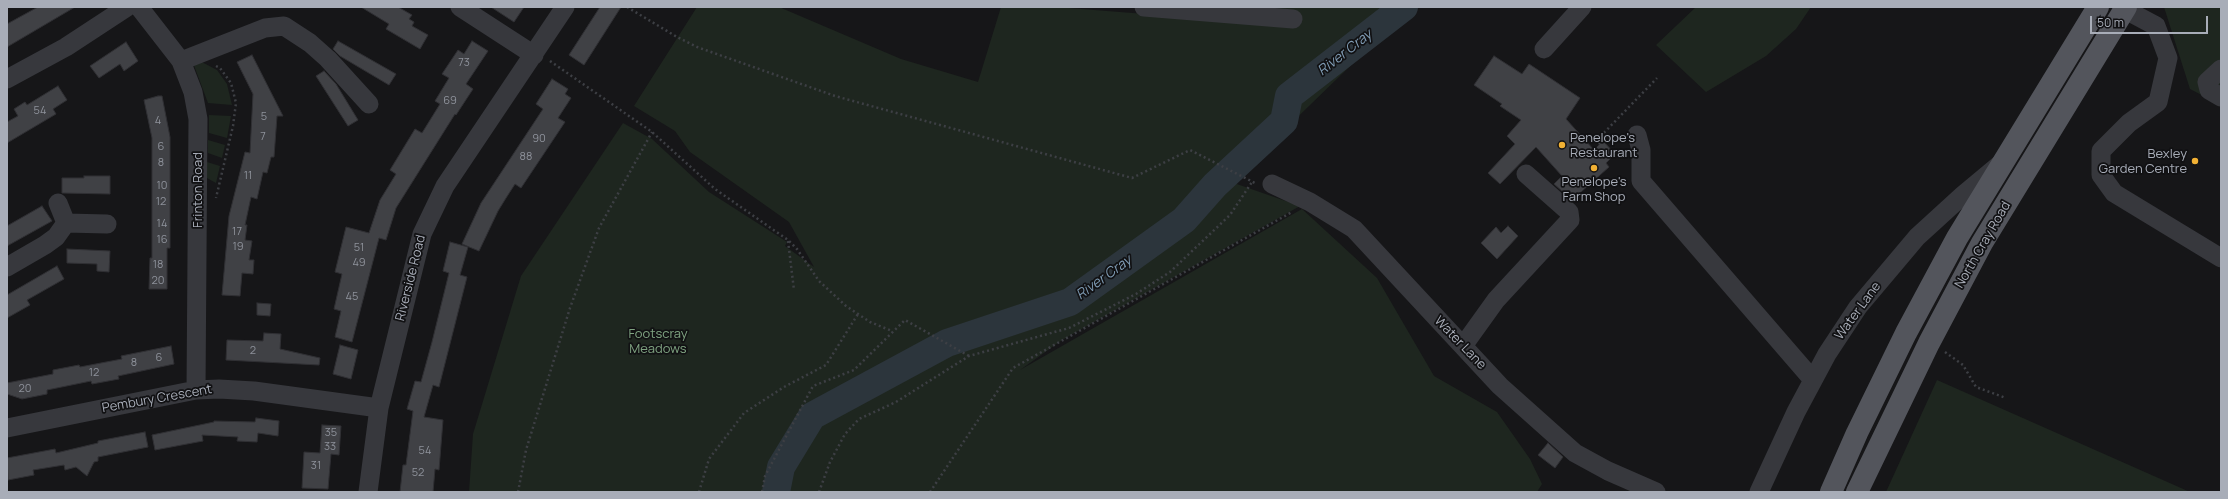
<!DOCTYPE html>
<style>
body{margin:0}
#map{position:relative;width:2228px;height:499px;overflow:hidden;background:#161618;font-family:Manrope,sans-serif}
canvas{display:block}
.frame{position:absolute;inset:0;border:8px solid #a8adb8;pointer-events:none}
.scale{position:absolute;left:2090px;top:16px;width:118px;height:18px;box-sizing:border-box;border:2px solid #a8adb8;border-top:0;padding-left:5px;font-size:12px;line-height:14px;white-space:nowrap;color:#a8adb8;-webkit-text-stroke:3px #111113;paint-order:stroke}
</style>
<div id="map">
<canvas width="2228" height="499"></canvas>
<div class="frame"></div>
<div class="scale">50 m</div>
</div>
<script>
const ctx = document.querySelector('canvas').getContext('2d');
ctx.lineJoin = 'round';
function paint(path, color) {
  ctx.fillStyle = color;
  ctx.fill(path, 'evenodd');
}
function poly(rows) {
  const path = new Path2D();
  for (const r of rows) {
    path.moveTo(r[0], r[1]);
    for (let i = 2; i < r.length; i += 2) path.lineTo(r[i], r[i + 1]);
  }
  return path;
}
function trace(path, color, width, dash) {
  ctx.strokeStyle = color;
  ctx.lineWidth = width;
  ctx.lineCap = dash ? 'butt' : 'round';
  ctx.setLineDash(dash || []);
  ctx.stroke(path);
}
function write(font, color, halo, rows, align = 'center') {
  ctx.font = font + ' Manrope,sans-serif';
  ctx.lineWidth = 3.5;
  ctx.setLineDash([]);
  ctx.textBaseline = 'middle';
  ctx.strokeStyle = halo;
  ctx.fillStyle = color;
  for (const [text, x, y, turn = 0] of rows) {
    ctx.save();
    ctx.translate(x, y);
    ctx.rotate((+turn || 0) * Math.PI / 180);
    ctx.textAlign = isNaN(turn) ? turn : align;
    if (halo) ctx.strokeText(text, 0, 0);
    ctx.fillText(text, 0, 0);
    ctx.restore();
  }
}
paint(poly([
 [697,7,779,7,901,59,978,82,1001,7,1056,7,1260,23,1263,7,1411,7,1242,171,1242,152,1208,174,1300,206,1062,340,1020,370,1302,209,1377,278,1434,376,1497,412,1530,459,1542,484,1537,492,469,492,473,434,521,276,623,123,652,139,709,192,787,242,785,246,814,267,789,222,690,152,675,131,634,106],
 [1696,7,1811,7,1796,29,1766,56,1706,92,1656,45],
 [2164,7,2221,7,2221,105,2190,89],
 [196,59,217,70,227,84,232,105,208,103,192,60],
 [209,115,231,116,227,138,209,133],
 [208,140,225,145,222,158,208,153],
 [207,162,220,166,216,183,207,178],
 [1937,380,2190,492,1886,492]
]), '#1e261f');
trace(poly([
 [776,492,781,467,812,416,947,343,1070,302,1184,220,1215,185,1284,121,1289,96,1404,7]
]), '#2c353c', 28);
const building = poly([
 [38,7,75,7,7,47,7,24,38,7],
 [361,7,398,7,412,15,409,19,414,22,412,26,428,35,420,49,386,29,389,24,361,7],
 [491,7,524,7,514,22,491,7],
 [600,7,621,7,584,65,569,55,600,7],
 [338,41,396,74,389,85,340,56,333,49,338,41],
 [472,41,488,51,466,84,473,89,456,115,455,114,396,208,386,240,379,238,352,342,335,337,341,311,334,309,342,274,335,272,346,227,369,233,380,200,396,174,390,170,415,129,422,133,440,104,435,101,449,78,442,74,458,50,464,54,472,41],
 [126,42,138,61,124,71,120,64,99,78,90,66,126,42],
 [252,55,283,116,277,116,274,157,271,157,267,173,263,172,257,199,251,197,245,225,247,225,245,240,252,241,249,260,254,260,253,274,242,273,240,296,222,295,229,216,245,152,250,153,253,94,237,62,252,55],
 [1494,56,1522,74,1529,64,1580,98,1566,119,1594,150,1603,141,1615,154,1606,163,1609,167,1572,200,1554,184,1562,176,1536,147,1500,184,1488,173,1515,144,1507,136,1521,120,1500,106,1502,104,1474,85,1494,56],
 [324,71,336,84,358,120,348,126,316,76,324,71],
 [552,79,568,89,565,94,571,98,558,118,565,122,521,188,515,184,506,198,498,211,479,251,462,244,481,203,543,109,536,104,552,79],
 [58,86,67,100,53,109,56,114,7,143,7,122,18,116,14,109,25,102,27,105,58,86],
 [158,96,162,96,170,137,170,248,167,248,167,289,149,289,150,258,152,258,152,138,144,100,158,96],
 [84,176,110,176,110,194,62,193,62,178,84,178,84,176],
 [42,206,52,221,7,246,7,226,42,206],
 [1508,226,1518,236,1497,259,1481,243,1496,227,1501,233,1508,226],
 [450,242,468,247,460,275,467,277,439,387,433,385,424,417,443,420,439,470,435,469,433,492,400,492,403,465,406,465,413,411,407,409,415,381,421,382,432,342,449,273,443,271,450,242],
 [67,249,110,251,109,272,97,271,97,264,67,263,67,249],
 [57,266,64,279,27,300,30,305,7,318,7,295,57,266],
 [257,303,271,304,270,316,257,315,257,303],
 [264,333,281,334,280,349,320,358,319,365,226,360,227,340,263,341,264,333],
 [340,345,358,350,351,379,333,374,340,345],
 [171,346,174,364,118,376,119,379,92,384,91,381,47,390,47,394,22,399,7,394,7,383,53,374,53,370,79,365,80,367,122,359,121,356,171,346],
 [256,418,279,421,278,436,258,433,257,442,237,441,238,437,202,435,203,441,155,450,152,435,214,422,214,421,255,422,256,418],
 [322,425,341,426,339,455,331,454,328,489,302,488,304,452,320,453,322,425],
 [145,432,148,447,98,457,98,461,94,462,87,476,76,467,65,470,64,465,33,470,34,475,8,480,7,458,55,449,56,453,98,443,98,441,145,432],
 [1548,443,1563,457,1555,468,1538,455,1548,443]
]);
paint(building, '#404145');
trace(building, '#303034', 1);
trace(poly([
 [627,7,677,37,697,47,835,96,1132,178,1190,150,1255,183],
 [550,61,652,132,715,189,788,240,797,249,819,281,846,306,870,322,892,331],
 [216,66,220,68,231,83,236,103,233,126,216,198],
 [1600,144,1597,140,1657,78],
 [788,241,794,290],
 [1945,352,1963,365,1976,387,2006,398],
 [518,492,526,450,570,308,599,228,652,132],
 [699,492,709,459,744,413,784,387,826,365,858,314],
 [762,492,765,476,813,386,854,370,905,320,969,356],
 [819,492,830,462,845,434,859,419,896,402,969,356,1069,328,1136,294,1170,272,1230,215,1252,182],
 [930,492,1013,368,1292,212]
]), '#3d3f44', 2.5, [2, 3]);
trace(poly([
 [139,7,181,61,193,92,198,119,196,390],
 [460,7,534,55],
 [1144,7,1293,19],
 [2124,9,2156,26,2168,58,2158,102,2129,123,2101,151,2101,175,2114,193,2221,258],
 [1544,49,1582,7],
 [181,61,265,28,284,26,310,43,328,59,369,104],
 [2221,69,2207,82,2209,90,2221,97],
 [7,79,66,47,127,7],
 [1637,135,1641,150,1641,181,1813,380],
 [1272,184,1310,202,1354,229,1500,386,1575,453,1608,471,1656,492],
 [58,203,66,223],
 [7,267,45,245,56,237,66,223,107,224],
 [1463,346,1496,300,1570,220,1569,212,1526,174],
 [7,428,196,390,219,389,254,391,379,408],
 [368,492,379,408,422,234,445,186,565,7],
 [1759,492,1796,412,1827,354,1858,307,1917,237,1963,195,1999,165]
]), '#37383d', 19);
trace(poly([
 [1831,492,1857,433,1906,333,1957,238,2098,7],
 [1857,492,1929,343,1982,243,2126,7]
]), '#53555c', 22);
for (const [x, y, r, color] of [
 [1562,145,4,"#f2b134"],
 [2195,161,4,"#f2b134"],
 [1594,168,4,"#f2b134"]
]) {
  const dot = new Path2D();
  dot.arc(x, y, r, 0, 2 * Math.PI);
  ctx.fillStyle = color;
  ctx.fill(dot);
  trace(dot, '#111113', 1.5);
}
write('11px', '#8e929b', null, [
 ["73",464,63],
 ["69",450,101],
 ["54",40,111],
 ["5",264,117],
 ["4",158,121],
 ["7",263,137],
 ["90",539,139],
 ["6",161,147],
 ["88",526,157],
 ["8",161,163],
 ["11",248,176],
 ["10",162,186],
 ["12",161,202],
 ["14",162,224],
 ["17",237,232],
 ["16",162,240],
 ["19",238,247],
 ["51",359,248],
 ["49",359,263],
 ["18",158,265],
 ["20",158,281],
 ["45",352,297],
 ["2",253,351],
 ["6",159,358],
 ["8",134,363],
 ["12",94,373],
 ["20",25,389],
 ["35",331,433],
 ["33",330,447],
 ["54",425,451],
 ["31",316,466],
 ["52",418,473]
]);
write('13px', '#a8adb8', '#111113', [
 ["Penelope's",1570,138],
 ["Restaurant",1570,153],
 ["Bexley",2187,154,"right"],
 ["Garden Centre",2187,169,"right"],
 ["Penelope's",1594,182,"center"],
 ["Farm Shop",1594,197,"center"]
], 'left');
write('13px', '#a8adb8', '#111113', [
 ["Frinton Road",198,190,-90],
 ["North Cray Road",1983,245,-60],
 ["Riverside Road",411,278,-76],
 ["Water Lane",1858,311,-54],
 ["Water Lane",1460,343,46],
 ["Pembury Crescent",157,399,-10]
]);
write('13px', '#7fa381', '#111113', [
 ["Footscray",658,334],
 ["Meadows",658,349]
]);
write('italic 14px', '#7f9bb3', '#111113', [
 ["River Cray",1345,53,-38],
 ["River Cray",1104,278,-36]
]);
</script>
